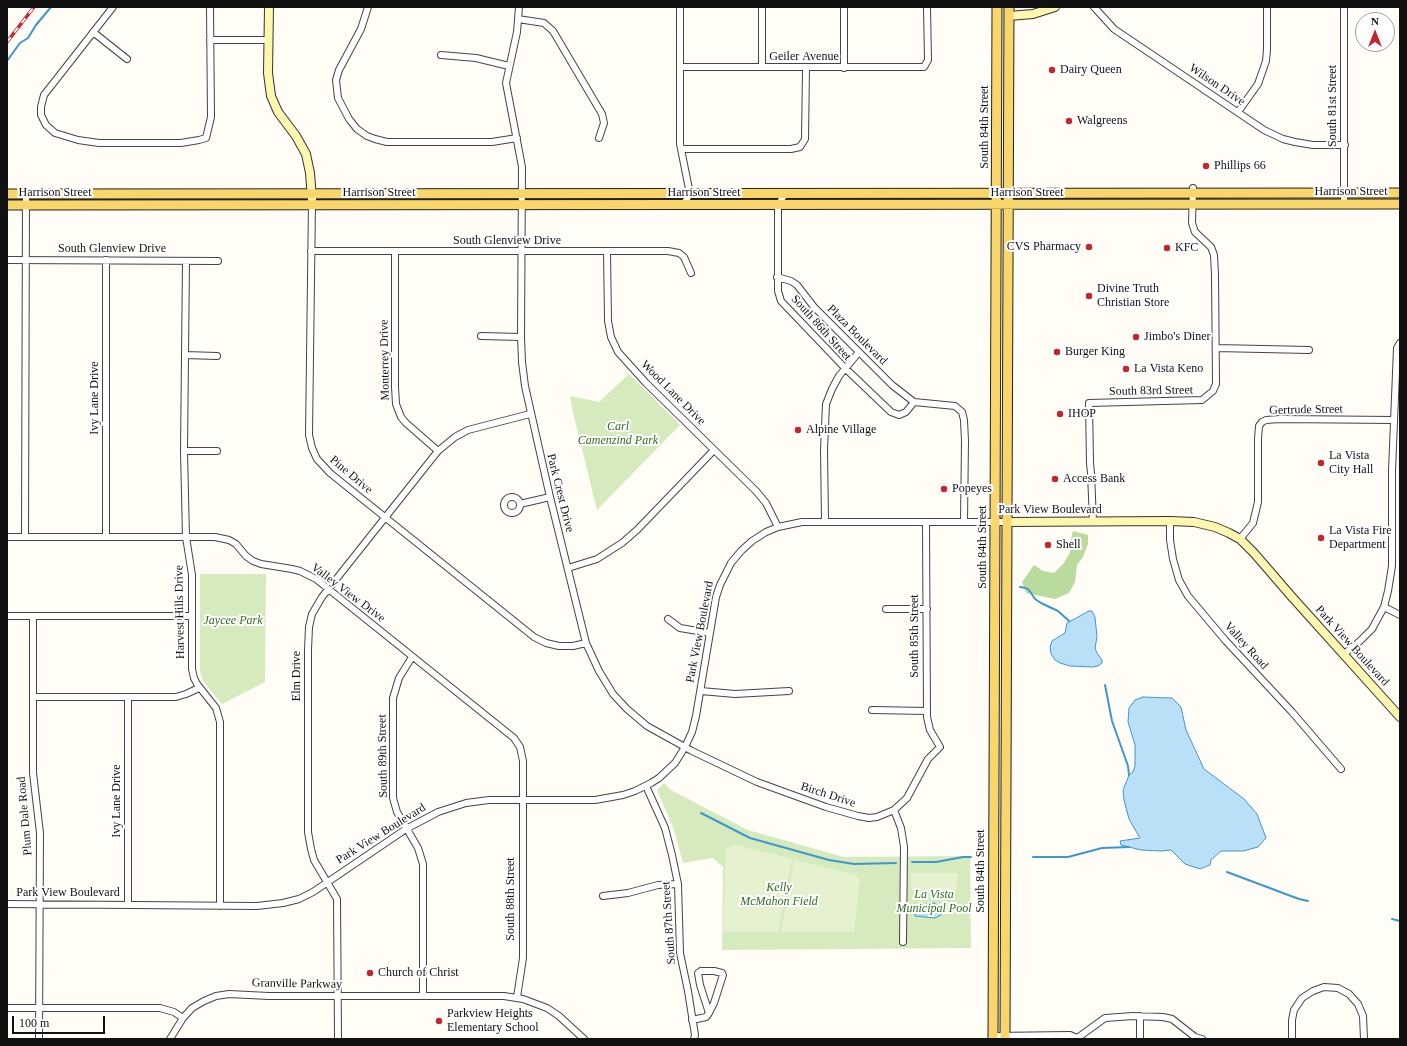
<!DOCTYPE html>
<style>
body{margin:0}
#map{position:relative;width:1407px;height:1046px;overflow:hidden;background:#fffdf5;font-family:"Times New Roman",serif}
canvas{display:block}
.frame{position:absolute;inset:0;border:8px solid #111;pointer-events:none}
.north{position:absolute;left:1355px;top:12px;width:40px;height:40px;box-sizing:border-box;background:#fff;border:1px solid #a0a0a0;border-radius:50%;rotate:0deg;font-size:11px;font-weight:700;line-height:16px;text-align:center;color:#111}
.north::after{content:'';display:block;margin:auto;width:14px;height:18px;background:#c4262e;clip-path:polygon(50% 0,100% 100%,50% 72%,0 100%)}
.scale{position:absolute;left:12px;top:1016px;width:93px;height:18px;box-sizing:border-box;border:2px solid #111;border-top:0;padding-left:5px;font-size:12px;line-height:14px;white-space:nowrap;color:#111;-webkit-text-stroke:3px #fff;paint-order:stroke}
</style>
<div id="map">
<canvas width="1407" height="1046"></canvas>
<div class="frame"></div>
<div class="north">N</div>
<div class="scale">100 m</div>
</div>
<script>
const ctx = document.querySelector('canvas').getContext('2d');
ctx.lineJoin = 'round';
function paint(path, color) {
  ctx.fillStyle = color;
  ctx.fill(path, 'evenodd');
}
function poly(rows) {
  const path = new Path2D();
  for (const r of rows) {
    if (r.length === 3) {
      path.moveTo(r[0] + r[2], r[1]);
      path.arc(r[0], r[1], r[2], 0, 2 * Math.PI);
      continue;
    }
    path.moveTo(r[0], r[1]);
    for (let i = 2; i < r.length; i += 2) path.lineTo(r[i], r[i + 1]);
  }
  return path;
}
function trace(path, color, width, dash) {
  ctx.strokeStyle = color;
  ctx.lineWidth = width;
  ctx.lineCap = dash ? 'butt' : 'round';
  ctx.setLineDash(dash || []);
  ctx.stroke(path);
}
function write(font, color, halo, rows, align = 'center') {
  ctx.font = font + ' "Times New Roman",serif';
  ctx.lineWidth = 4;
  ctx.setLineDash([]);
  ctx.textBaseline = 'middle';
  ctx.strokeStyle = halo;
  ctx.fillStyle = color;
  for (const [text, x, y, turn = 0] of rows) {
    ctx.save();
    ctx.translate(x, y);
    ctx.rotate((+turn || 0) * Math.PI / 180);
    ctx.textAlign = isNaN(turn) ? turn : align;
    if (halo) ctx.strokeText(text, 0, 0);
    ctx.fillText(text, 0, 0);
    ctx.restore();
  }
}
paint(poly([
 [629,374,680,425,597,510,572,408,570,396,599,402],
 [200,574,266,574,265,682,222,704,203,681,200,671],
 [664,783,671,790,748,830,844,857,970,856,971,948,722,950,723,867,713,858,683,863,673,827,657,790]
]), '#d5ebbd');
paint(poly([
 [1073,531,1088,535,1088,544,1083,557,1077,565,1075,582,1069,593,1055,599,1026,593,1022,582,1034,565,1043,571,1054,573,1063,564,1070,553,1070,544]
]), '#b9dc9c');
paint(poly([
 [733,844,792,859,778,932,723,932,726,849],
 [794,860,856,875,860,880,854,932,781,932],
 [911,873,958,873,956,890,911,890]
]), '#e6f2cf');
const water = poly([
 [1089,611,1092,611,1095,617,1097,637,1095,648,1097,653,1102,660,1102,663,1098,666,1093,667,1070,666,1060,663,1055,660,1051,654,1050,647,1052,641,1065,633,1067,623,1089,611],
 [1143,697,1172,698,1181,707,1186,730,1204,769,1244,799,1257,814,1266,838,1258,847,1243,851,1221,851,1211,860,1210,865,1200,869,1185,864,1171,850,1162,851,1141,850,1121,845,1120,841,1140,838,1129,819,1124,800,1123,790,1129,775,1133,772,1135,766,1135,745,1128,722,1129,708,1135,700,1143,697],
 [934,903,941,908,941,915,935,918,915,916,915,906,934,903]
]);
paint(water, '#b9e0f7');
trace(water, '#3f96cf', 1);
trace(poly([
 [7,61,20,43,28,38,36,25,51,7],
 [1020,587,1026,588,1029,590,1035,599,1041,603,1058,611,1069,621],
 [1105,685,1112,721,1128,766,1129,775],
 [701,813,750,838,829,860,854,864,896,863],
 [1033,857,1068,857,1102,848,1129,847],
 [912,862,936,862,963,857,971,857],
 [1227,872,1299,899,1308,901],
 [1392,919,1400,921]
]), '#3f96cf', 2);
const street = poly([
 [113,7,44,95,41,107,41,115,46,125,55,133,78,140,99,143,181,143,199,140,206,138,211,117,210,7],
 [368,7,361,29,339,70,336,80,338,98,349,119,357,129,367,136,375,139,387,142,492,142,517,138],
 [519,7,517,32,506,83,522,167,521,337,522,362,525,386,550,497,586,643,599,671,613,694,627,709,647,726,692,751,757,782,826,807,858,816,869,818,877,817,894,810,907,798,928,759,940,747,930,730,927,717,926,522],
 [680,7,680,144,690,194,683,205],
 [762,7,762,67],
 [844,7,844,68],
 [1094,7,1114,29,1264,130,1283,139,1295,142,1313,145,1345,145],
 [518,19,544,23,553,31,602,114,604,123,599,138],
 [93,32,127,59],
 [210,40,268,40],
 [441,55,476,58,509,66],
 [680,67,924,67,928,60,927,7],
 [1238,112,1258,84,1266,61,1267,50,1267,7],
 [681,149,791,149,800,147,805,139,806,68],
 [785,194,778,205,778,291,781,301,845,368,891,412,899,415,906,412,914,402],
 [312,202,309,435,312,448,317,459,330,473,534,637,546,643,559,646,573,646,586,643],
 [1344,204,1344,7],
 [311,251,668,251,679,253,684,257,691,273],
 [395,252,395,387,396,404,401,417,406,423,438,451],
 [607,252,608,321,611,337,618,352,646,383,756,491,766,503,778,527],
 [7,260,218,261],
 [186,261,184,451,186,537,192,575,192,669,194,678,197,684,216,708,220,722,220,906],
 [777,277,791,281,797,285,814,307,892,385,914,402,955,406,962,412,964,420,965,441,964,522],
 [481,336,521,337],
 [1216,348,1309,350],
 [185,355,217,356],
 [184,451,217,451],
 [512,505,8],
 [520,504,550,497],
 [1170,521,1170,540,1173,559,1179,580,1188,596,1225,640,1292,712,1341,769],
 [825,522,824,450,826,404,832,389,839,376,859,352],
 [1093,522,1091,473,1090,463,1089,403,1202,400,1213,391,1216,384,1215,275,1214,255,1211,247,1195,232,1192,223,1193,188],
 [7,537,215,537,229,540,236,544,246,556,253,561,261,564,292,569,300,571,316,579,514,738,520,747,523,761,523,958,517,997],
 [25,537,26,194],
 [106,537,106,260],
 [1240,539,1253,523,1258,502,1258,439,1259,426,1262,422,1266,420,1280,419,1394,420],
 [568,568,597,559,622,543,637,530,714,450],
 [1384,607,1400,615],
 [886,609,927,609],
 [7,616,192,616],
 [33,616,33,773,40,833,39,1039],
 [668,619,680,628,710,633],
 [1343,655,1360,641,1372,629,1384,607,1388,591,1392,566,1392,471,1397,348,1400,343],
 [412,657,399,678,393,698,393,798,397,812,418,848,423,864,423,996],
 [701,691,735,694,789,691],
 [33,697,176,697,186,694,199,688],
 [872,710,927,711],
 [646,786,665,828,672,855,678,884,680,953,688,991,695,1035,694,1039],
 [894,810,901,828,904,847,903,942],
 [603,896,628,893,658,885,678,884],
 [7,904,257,906,283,903,299,899,313,892,406,829,438,812,466,803,489,800,595,800,623,795,635,791,651,783,659,778,675,763,685,747,692,732,696,716,716,597,720,585,731,563,741,551,752,541,766,532,778,527,802,522,1006,522],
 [128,905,128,697],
 [701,971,714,971,722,973,723,975,714,1003,709,1013,700,985,698,973,701,971],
 [7,1008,160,1008,174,1012,183,1018,192,1008,204,1001,216,996,229,994,269,996,504,996,523,999,547,1008,559,1016,584,1039],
 [1140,1016,1140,1039],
 [692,1020,706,1017,709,1013],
 [993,1036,1070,1035,1077,1038],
 [170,1039,183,1018],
 [338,1039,337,899,314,860,311,849,308,832,308,650,309,627,312,614,322,597,438,451,455,437,468,430,530,414],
 [1076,1039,1105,1018,1133,1016,1163,1017,1172,1019,1195,1037,1202,1039],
 [1292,1039,1292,1020,1294,1010,1302,998,1313,991,1324,987,1338,988,1349,994,1358,1004,1363,1016,1364,1039]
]);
const secondary = poly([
 [269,7,268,73,271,96,278,112,296,136,306,154,310,173,312,199],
 [1009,16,1033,14,1055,7],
 [1006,522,1170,521,1194,522,1215,527,1229,533,1240,539,1254,553,1292,597,1400,717]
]);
const primary = poly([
 [7,194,1400,193],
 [7,205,1400,204],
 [993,1039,997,7],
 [1005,1039,1009,7]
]);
trace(street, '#444', 8);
trace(secondary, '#333', 10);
trace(primary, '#222', 11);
trace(street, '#fff', 6);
trace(secondary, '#fff6b0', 8);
trace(primary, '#f9d66b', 9);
const rail = poly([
 [7,42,34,7]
]);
trace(rail, '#c4262e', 3.5);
trace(rail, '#fff', 2, [6]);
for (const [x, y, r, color] of [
 [1052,70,4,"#c4262e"],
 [1069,121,4,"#c4262e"],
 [1206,166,4,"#c4262e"],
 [1089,247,4,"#c4262e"],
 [1167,248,4,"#c4262e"],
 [1089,296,4,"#c4262e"],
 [1136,337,4,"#c4262e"],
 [1057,352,4,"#c4262e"],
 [1126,369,4,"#c4262e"],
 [1060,414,4,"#c4262e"],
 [798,430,4,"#c4262e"],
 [1321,463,4,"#c4262e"],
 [1055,479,4,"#c4262e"],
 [944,489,4,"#c4262e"],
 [1321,538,4,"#c4262e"],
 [1048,545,4,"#c4262e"],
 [370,973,4,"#c4262e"],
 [439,1021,4,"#c4262e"]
]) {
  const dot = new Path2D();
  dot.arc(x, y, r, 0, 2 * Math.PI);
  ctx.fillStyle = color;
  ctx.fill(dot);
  trace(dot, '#fff', 1.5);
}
write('12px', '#111', '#fff', [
 ["Geiler Avenue",804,57],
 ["Wilson Drive",1217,85,34],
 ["South 81st Street",1333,106,-90],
 ["South 84th Street",985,127,-90],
 ["Harrison Street",1351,192],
 ["Harrison Street",55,193],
 ["Harrison Street",379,193],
 ["Harrison Street",704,193],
 ["Harrison Street",1027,193],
 ["South Glenview Drive",507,241],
 ["South Glenview Drive",112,249],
 ["South 86th Street",821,328,48],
 ["Plaza Boulevard",857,335,45],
 ["Monterrey Drive",385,360,-91],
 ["South 83rd Street",1151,391,-1],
 ["Wood Lane Drive",673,393,45],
 ["Ivy Lane Drive",95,398,-90],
 ["Gertrude Street",1306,410,-1],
 ["Pine Drive",351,475,40],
 ["Park Crest Drive",560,493,76],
 ["Park View Boulevard",1050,510],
 ["South 84th Street",983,547,-90],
 ["Valley View Drive",348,593,37],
 ["Harvest Hills Drive",180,612,-91],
 ["Park View Boulevard",700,632,-79],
 ["South 85th Street",915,636,-90],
 ["Valley Road",1246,646,48],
 ["Park View Boulevard",1352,646,48],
 ["Elm Drive",297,676,-90],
 ["South 89th Street",383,756,-91],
 ["Birch Drive",828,795,18],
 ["Ivy Lane Drive",117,801,-90],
 ["Plum Dale Road",25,816,-95],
 ["Park View Boulevard",381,834,-32],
 ["South 84th Street",981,871,-90],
 ["Park View Boulevard",68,893],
 ["South 88th Street",511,899,-90],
 ["South 87th Street",669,923,-94],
 ["Granville Parkway",297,984,1]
]);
write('12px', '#111', '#fff', [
 ["Dairy Queen",1060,70],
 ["Walgreens",1077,121],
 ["Phillips 66",1214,166],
 ["CVS Pharmacy",1081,247,"right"],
 ["KFC",1175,248],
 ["Divine Truth",1097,289],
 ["Christian Store",1097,303],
 ["Jimbo's Diner",1144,337],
 ["Burger King",1065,352],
 ["La Vista Keno",1134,369],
 ["IHOP",1068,414],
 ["Alpine Village",806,430],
 ["La Vista",1329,456],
 ["City Hall",1329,470],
 ["Access Bank",1063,479],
 ["Popeyes",952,489],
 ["La Vista Fire",1329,531],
 ["Department",1329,545],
 ["Shell",1056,545],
 ["Church of Christ",378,973],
 ["Parkview Heights",447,1014],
 ["Elementary School",447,1028]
], 'left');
write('italic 12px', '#2f6b1f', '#fff', [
 ["Carl",618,427],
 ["Camenzind Park",618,441],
 ["Jaycee Park",233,621],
 ["Kelly",779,888],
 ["McMahon Field",779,902],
 ["La Vista",934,895],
 ["Municipal Pool",934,909]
]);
</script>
